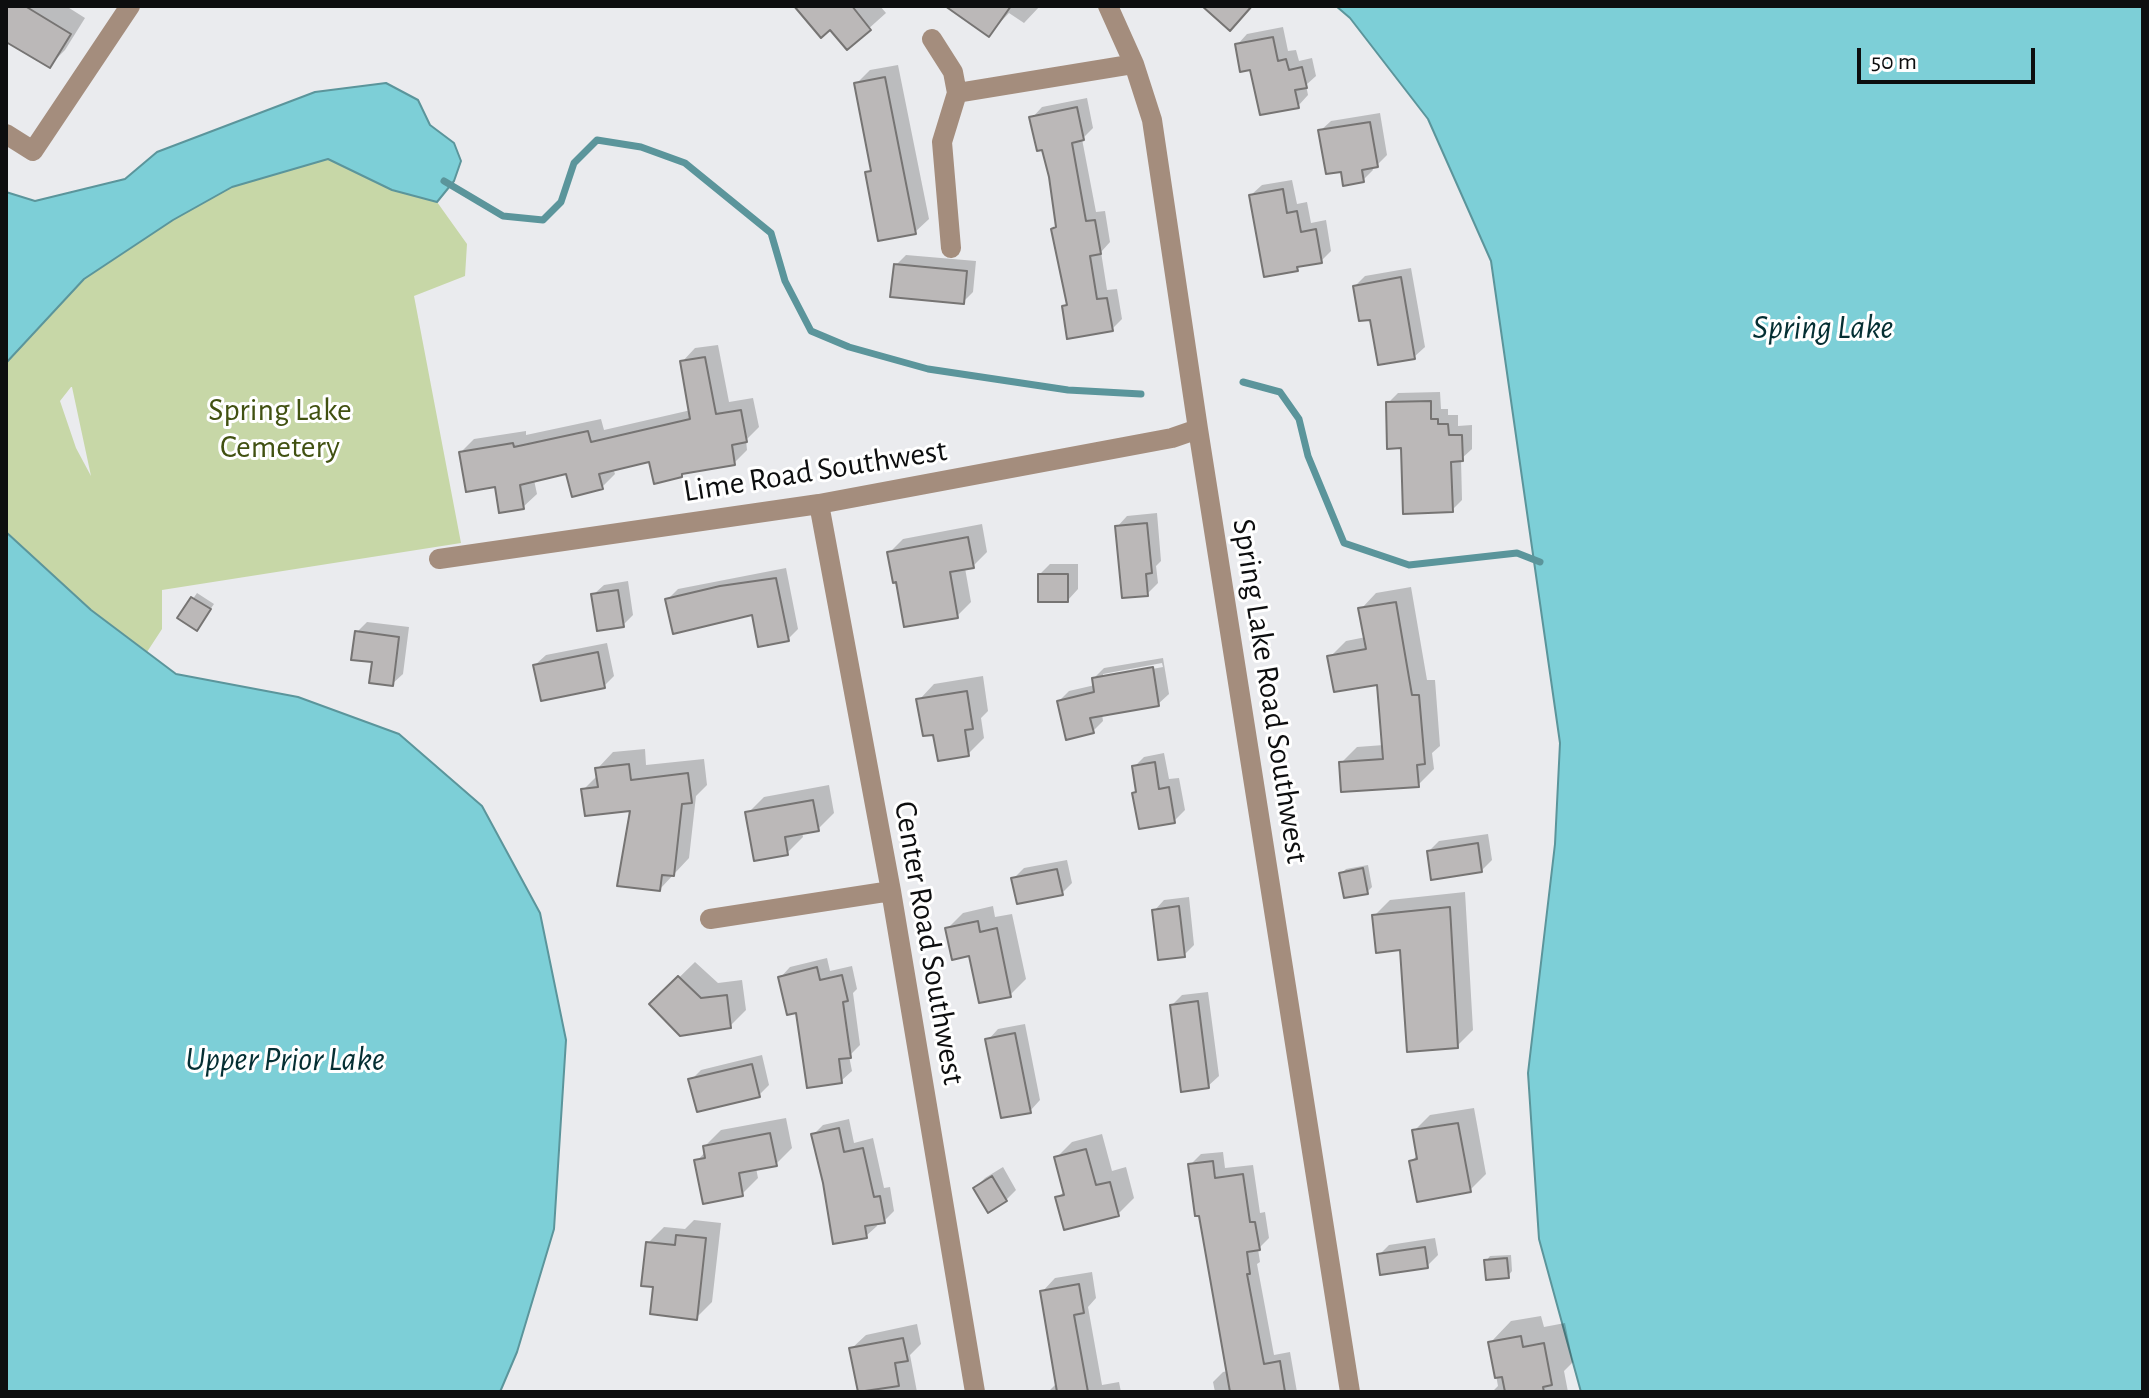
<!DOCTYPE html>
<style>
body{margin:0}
#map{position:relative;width:2149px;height:1398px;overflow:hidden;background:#eaebee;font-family:"Alegreya Sans",sans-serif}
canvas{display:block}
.frame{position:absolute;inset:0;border:8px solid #0d0e0f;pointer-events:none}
.scale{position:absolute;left:1857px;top:48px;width:178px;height:36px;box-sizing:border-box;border:4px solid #0d0e0f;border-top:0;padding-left:10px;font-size:24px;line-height:28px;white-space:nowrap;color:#0d0e0f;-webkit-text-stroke:6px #fff;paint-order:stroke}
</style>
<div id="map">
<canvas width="2149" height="1398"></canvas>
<div class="frame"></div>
<div class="scale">50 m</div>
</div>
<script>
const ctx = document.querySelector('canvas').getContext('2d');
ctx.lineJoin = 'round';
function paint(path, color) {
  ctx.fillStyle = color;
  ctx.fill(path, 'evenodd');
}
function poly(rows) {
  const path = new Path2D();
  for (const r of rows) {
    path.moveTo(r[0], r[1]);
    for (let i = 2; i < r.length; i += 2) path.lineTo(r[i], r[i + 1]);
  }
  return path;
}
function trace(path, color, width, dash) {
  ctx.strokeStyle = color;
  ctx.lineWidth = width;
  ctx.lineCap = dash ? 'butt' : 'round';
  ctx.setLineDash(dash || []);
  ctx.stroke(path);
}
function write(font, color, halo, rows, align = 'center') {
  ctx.font = font + ' "Alegreya Sans",sans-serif';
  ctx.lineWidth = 6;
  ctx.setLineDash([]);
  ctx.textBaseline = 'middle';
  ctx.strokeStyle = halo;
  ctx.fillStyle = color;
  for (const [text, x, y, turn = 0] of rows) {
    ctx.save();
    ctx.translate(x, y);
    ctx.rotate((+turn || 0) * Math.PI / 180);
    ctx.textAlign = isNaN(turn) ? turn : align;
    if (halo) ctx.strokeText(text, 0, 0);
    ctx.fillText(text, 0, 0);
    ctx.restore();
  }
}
paint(poly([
 [328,159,392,190,437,202,467,244,465,276,414,296,461,543,162,590,162,629,147,652,91,610,6,532,6,363,84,279,173,220,232,187],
 [71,387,72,387,91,476,76,448,60,401]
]), '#c7d7a7');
const water = poly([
 [1336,6,2143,6,2143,1392,1581,1392,1539,1239,1528,1073,1555,844,1560,743,1491,261,1428,119,1350,18,1336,6],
 [386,83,418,100,430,125,454,143,461,161,454,181,437,202,392,190,328,159,232,187,173,220,84,279,6,363,6,192,35,201,125,179,157,152,315,92,386,83],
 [6,532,91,610,176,674,298,697,399,734,482,806,540,913,566,1040,554,1229,517,1352,500,1392,6,1392,6,532]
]);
paint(water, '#7dcfd7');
trace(water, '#5b959b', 2);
paint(poly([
 [6,6,66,6,85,18,65,50,49,66,6,39],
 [797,6,880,6,886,13,847,48,830,27],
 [949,6,1040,6,1024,23,1009,13,989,34],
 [1283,27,1288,51,1296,50,1299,61,1312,58,1316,76,1306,85,1308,95,1298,106,1252,67,1237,45,1247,34],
 [898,65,929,219,915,232,868,173,873,167,856,84,870,70],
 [1087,98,1093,128,1082,139,1096,212,1105,211,1110,242,1101,252,1107,290,1117,289,1122,319,1112,329,1064,307,1069,302,1053,229,1058,225,1051,176,1032,118,1042,107],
 [1380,113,1387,155,1377,165,1372,166,1373,170,1363,180,1343,169,1320,131,1331,121],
 [1292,180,1297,204,1307,202,1311,223,1326,220,1331,251,1321,261,1302,264,1297,269,1251,195,1262,185],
 [906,255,976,261,973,292,963,302,896,265],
 [1411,268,1425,347,1414,357,1372,317,1355,286,1365,276],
 [718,345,729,402,753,398,759,427,746,440,747,450,734,463,686,472,681,476,650,460,613,468,615,474,602,487,568,472,534,480,537,494,523,507,461,452,474,439,526,431,526,435,601,419,604,430,691,410,682,362,695,348],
 [1440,392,1441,409,1448,409,1448,415,1458,415,1458,426,1472,425,1472,449,1461,459,1462,500,1452,510,1403,446,1388,403,1398,393],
 [1157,513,1161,561,1156,566,1158,583,1147,594,1117,527,1127,516],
 [982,524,987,552,973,566,965,568,971,602,957,616,898,580,889,553,903,539],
 [1050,564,1078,564,1078,589,1068,600,1040,574],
 [786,568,798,629,788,639,753,613,668,599,678,589],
 [628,581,633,615,623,625,593,595,604,585],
 [1411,587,1427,680,1435,680,1440,746,1432,753,1434,769,1418,785,1341,763,1357,747,1384,745,1379,683,1330,657,1346,641,1366,637,1361,609,1376,593],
 [197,593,214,604,197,629,180,618],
 [367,622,409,627,403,674,392,684,357,632],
 [607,643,614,676,604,686,535,665,546,655],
 [1163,658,1169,694,1158,704,1102,714,1103,721,1093,731,1059,701,1069,691,1095,685,1094,678,1104,668],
 [1162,663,1163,667,1103,678,1103,674],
 [983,676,988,711,981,718,984,738,968,754,919,700,934,684],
 [645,749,646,765,704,759,707,785,696,796,689,858,660,889,632,808,584,789,598,775,598,768,613,752],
 [1164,753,1169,779,1179,778,1185,810,1174,821,1138,791,1134,767,1144,757],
 [829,785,834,813,818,829,802,832,803,837,787,853,748,813,764,797],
 [1488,834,1492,860,1481,871,1429,851,1439,841],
 [1067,860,1072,883,1062,893,1014,878,1024,868],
 [1368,865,1372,887,1367,892,1342,873,1346,869],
 [1465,892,1473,1030,1457,1046,1401,948,1374,916,1390,900],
 [1189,897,1194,945,1184,955,1154,911,1164,900],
 [993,906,995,917,1012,914,1026,979,1010,995,947,929,963,913],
 [827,958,830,971,852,966,857,989,853,993,860,1045,849,1056,852,1071,841,1081,780,978,790,967],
 [695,962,718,983,742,980,746,1010,730,1026,652,1004],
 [1208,992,1219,1076,1208,1086,1172,1005,1182,995],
 [1025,1024,1040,1100,1030,1111,988,1040,998,1029],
 [762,1055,769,1085,759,1095,691,1080,701,1070],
 [1474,1108,1486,1174,1470,1190,1412,1161,1418,1154,1414,1131,1430,1115],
 [786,1118,792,1148,776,1164,756,1168,758,1178,742,1194,697,1161,706,1151,705,1146,721,1130],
 [849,1119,854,1143,873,1138,884,1188,890,1187,894,1211,884,1221,876,1222,877,1226,866,1236,813,1135,823,1125],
 [1102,1134,1112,1171,1126,1167,1134,1198,1118,1214,1057,1198,1065,1191,1056,1158,1072,1142],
 [1223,1152,1225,1168,1253,1165,1260,1213,1265,1212,1269,1238,1258,1249,1260,1262,1257,1264,1274,1355,1290,1352,1297,1392,1215,1392,1213,1382,1223,1372,1228,1371,1190,1165,1201,1154],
 [1003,1167,1016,1190,1006,1200,975,1188,985,1178],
 [694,1220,721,1223,712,1302,696,1318,655,1285,648,1243,664,1227,685,1229],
 [1435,1238,1438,1255,1427,1266,1379,1255,1389,1245],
 [1511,1255,1512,1271,1508,1276,1486,1261,1490,1256],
 [1092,1272,1096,1298,1088,1307,1102,1385,1119,1382,1121,1392,1048,1392,1058,1382,1042,1292,1055,1278],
 [1541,1316,1544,1327,1565,1323,1573,1362,1564,1371,1568,1392,1492,1392,1498,1386,1490,1343,1511,1321],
 [917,1324,921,1344,910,1355,917,1392,861,1392,851,1349,866,1335]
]), '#0003');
trace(poly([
 [444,181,503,216,543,220,561,202,574,163,597,140,641,147,685,163,771,233,785,281,811,331,849,347,928,369,1068,390,1141,394],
 [1243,382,1280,392,1299,419,1308,456,1344,543,1409,565,1517,553,1540,562]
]), '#5b959b', 7);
const building = poly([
 [6,6,25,6,71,34,50,68,6,42,6,6],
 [794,6,852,6,871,30,847,50,830,30,821,38,794,6],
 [945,6,1011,6,989,37,945,6],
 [1202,6,1252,6,1230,31,1202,6],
 [1273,37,1278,61,1286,59,1289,70,1302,67,1307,88,1295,90,1299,108,1260,115,1250,70,1240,72,1235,44,1273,37],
 [885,77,916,234,878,241,865,172,871,171,854,83,885,77],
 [1077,107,1084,140,1072,143,1086,221,1095,220,1101,254,1090,256,1097,299,1107,298,1113,331,1067,339,1062,306,1067,305,1051,229,1056,227,1049,177,1042,150,1037,151,1029,117,1077,107],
 [1370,122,1378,167,1362,170,1364,182,1343,186,1341,172,1326,174,1318,130,1370,122],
 [1283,189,1287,213,1297,211,1301,232,1316,229,1322,263,1297,267,1298,271,1264,277,1249,195,1283,189],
 [894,264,967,271,964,304,890,297,894,264],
 [1401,277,1415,359,1378,365,1370,320,1359,321,1353,286,1401,277],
 [705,357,716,414,741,410,747,442,732,445,735,465,682,474,682,477,654,484,649,462,599,474,603,489,572,497,566,474,520,485,524,509,499,513,495,487,466,492,459,452,513,443,514,447,588,431,591,442,690,419,680,361,705,357],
 [1431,401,1431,419,1438,419,1438,424,1448,424,1449,435,1462,435,1463,461,1451,462,1453,512,1403,514,1401,448,1387,449,1386,402,1431,401],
 [1147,523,1152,573,1146,574,1148,596,1122,598,1115,526,1147,523],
 [968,537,974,568,950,572,958,618,904,627,896,582,893,583,887,552,968,537],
 [1038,574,1068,574,1068,602,1038,602,1038,574],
 [776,578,789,641,758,647,752,615,673,634,665,599,720,586,776,578],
 [618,590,624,627,597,631,591,594,618,590],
 [191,597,211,609,197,631,177,618,191,597],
 [1396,602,1412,695,1419,695,1425,764,1417,765,1419,787,1341,792,1339,762,1383,759,1377,685,1334,692,1327,656,1366,649,1358,608,1396,602],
 [355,631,399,637,393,686,369,683,372,662,351,660,355,631],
 [598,652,605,688,541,701,533,665,598,652],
 [1153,667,1159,706,1090,718,1094,733,1066,740,1057,701,1094,692,1092,678,1153,667],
 [967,691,973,729,965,730,969,756,938,761,933,735,923,736,916,699,967,691],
 [1155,762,1159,789,1169,787,1175,823,1139,829,1132,793,1136,792,1132,766,1155,762],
 [629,764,631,780,688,773,692,803,682,804,674,876,662,875,660,891,617,886,630,811,585,816,581,789,598,787,595,768,629,764],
 [813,800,819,831,785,837,788,855,754,861,745,812,813,800],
 [1478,843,1482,872,1431,880,1427,851,1478,843],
 [1363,868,1368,894,1344,898,1339,873,1363,868],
 [1057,869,1063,895,1017,904,1011,878,1057,869],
 [1179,906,1185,957,1158,960,1152,910,1179,906],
 [1450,907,1458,1048,1407,1052,1400,950,1376,953,1372,915,1450,907],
 [978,921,980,932,997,928,1011,997,979,1003,969,956,952,960,945,928,978,921],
 [817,967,820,980,842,975,848,1001,843,1002,851,1058,839,1059,842,1083,807,1088,796,1013,787,1015,778,977,817,967],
 [678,976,701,998,727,995,731,1028,680,1036,649,1004,678,976],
 [1198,1001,1209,1088,1181,1092,1170,1005,1198,1001],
 [1015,1033,1031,1113,1001,1118,985,1039,1015,1033],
 [752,1064,760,1097,697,1112,688,1079,752,1064],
 [1458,1123,1471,1192,1417,1202,1409,1161,1417,1159,1412,1130,1458,1123],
 [839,1128,844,1152,863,1148,874,1197,880,1196,885,1223,865,1226,867,1238,833,1244,823,1183,811,1134,839,1128],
 [770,1133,777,1166,739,1173,743,1196,703,1204,694,1160,705,1158,703,1146,770,1133],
 [1086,1149,1096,1185,1110,1182,1119,1216,1064,1230,1055,1197,1064,1195,1054,1157,1086,1149],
 [1213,1161,1215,1178,1243,1174,1250,1222,1255,1222,1260,1250,1247,1252,1250,1274,1247,1274,1264,1364,1280,1361,1285,1392,1230,1392,1199,1216,1195,1216,1188,1164,1213,1161],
 [992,1176,1007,1201,988,1213,973,1188,992,1176],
 [676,1235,706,1238,697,1320,650,1314,653,1287,641,1286,646,1242,675,1245,676,1235],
 [1425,1247,1428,1268,1380,1275,1377,1254,1425,1247],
 [1507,1258,1509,1278,1486,1280,1484,1260,1507,1258],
 [1079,1284,1084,1313,1074,1315,1088,1392,1057,1392,1040,1291,1079,1284],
 [1521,1336,1523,1347,1544,1343,1552,1385,1543,1387,1544,1392,1505,1392,1502,1377,1495,1378,1488,1342,1521,1336],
 [903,1338,908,1361,895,1363,899,1386,858,1392,849,1348,903,1338]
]);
paint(building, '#bbb8b8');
trace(building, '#767473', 2);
trace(poly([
 [1108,6,1134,64,1152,120,1198,429,1350,1392],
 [932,39,953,72,957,93,942,142,951,248],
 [957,93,1134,64],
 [6,134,33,151,130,6],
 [819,504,891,891,975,1392],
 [439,559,819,504,1172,438,1198,429],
 [710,919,891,891]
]), '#a48d7d', 20);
write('32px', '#415111', '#fff', [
 ["Spring Lake",280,410],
 ["Cemetery",280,447]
]);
write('32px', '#0d0e0f', '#fff', [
 ["Lime Road Southwest",815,471,-9],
 ["Spring Lake Road Southwest",1270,691,81],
 ["Center Road Southwest",929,943,80]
]);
write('italic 34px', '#052f33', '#fff', [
 ["Spring Lake",1823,328],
 ["Upper Prior Lake",285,1060]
]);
</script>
